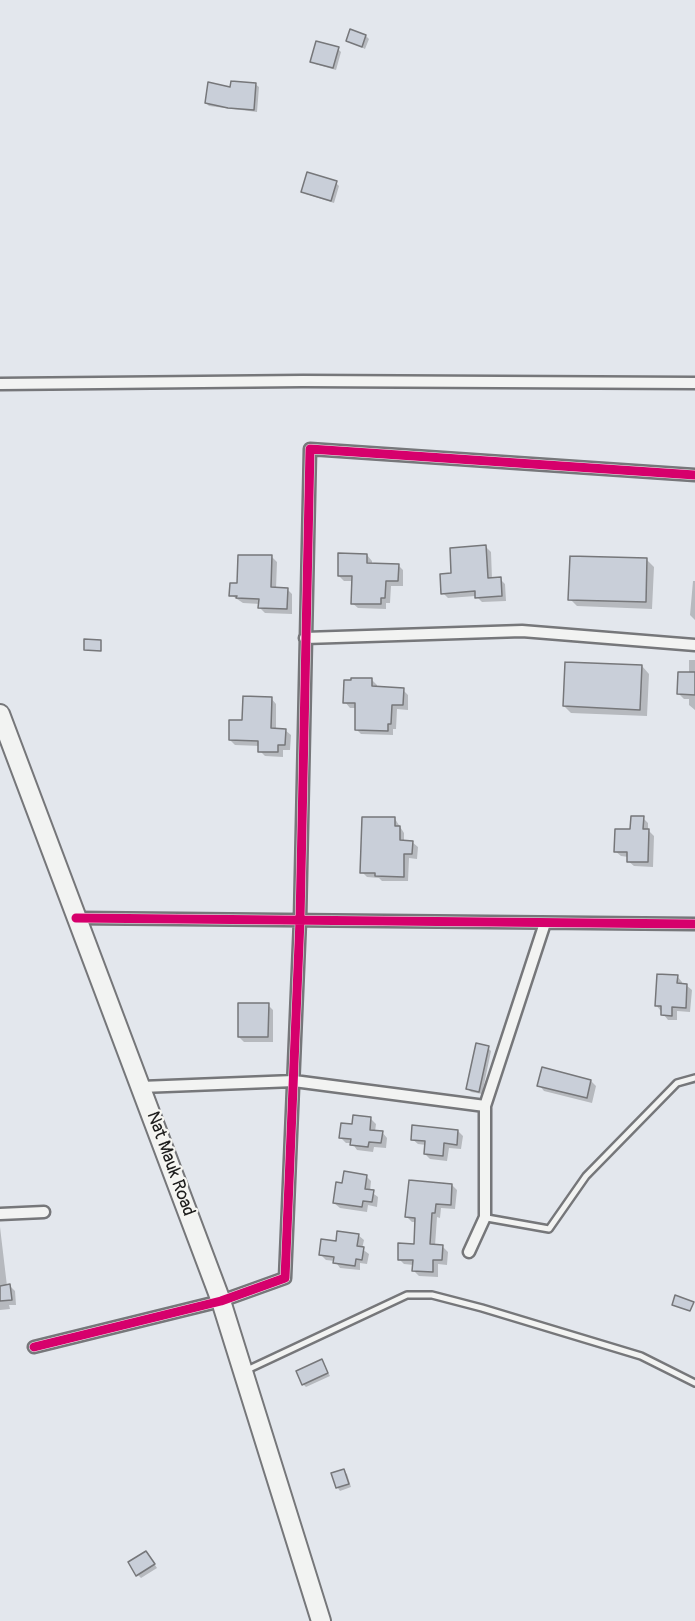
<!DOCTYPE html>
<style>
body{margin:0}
canvas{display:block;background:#e3e7ed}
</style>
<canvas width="695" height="1621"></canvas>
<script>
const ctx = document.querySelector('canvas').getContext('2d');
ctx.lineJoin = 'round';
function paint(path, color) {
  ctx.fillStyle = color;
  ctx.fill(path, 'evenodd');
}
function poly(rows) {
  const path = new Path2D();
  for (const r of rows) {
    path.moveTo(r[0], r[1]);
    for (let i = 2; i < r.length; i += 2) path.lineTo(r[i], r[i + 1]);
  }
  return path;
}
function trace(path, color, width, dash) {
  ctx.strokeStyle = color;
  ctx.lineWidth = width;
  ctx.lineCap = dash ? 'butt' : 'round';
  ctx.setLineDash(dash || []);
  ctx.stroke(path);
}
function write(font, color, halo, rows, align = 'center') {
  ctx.font = font + ' Pangolin,sans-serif';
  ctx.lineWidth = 4.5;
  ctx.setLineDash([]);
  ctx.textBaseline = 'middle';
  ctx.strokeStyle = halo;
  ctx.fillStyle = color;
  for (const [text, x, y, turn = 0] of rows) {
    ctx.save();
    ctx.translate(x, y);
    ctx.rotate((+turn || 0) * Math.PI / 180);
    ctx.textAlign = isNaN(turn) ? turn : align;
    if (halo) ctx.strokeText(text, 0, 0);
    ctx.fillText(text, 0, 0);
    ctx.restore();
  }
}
paint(poly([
 [366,36,369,39,365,49,348,40],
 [338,49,341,52,336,70,315,64,312,61],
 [255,84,259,87,257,112,209,106,206,103,231,88],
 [336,183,339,186,334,203,306,194,303,191],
 [486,547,491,552,492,579,500,579,505,584,506,601,482,602,476,596,448,598,443,593,453,575],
 [367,555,372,561,372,564,398,565,403,570,403,586,391,586,390,603,386,603,386,609,358,608,352,603,353,581,344,581,339,576],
 [272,557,277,562,276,589,287,589,292,594,292,614,265,613,260,608,260,604,243,603,231,595,238,585],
 [647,560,654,567,652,609,577,606,570,599],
 [693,581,695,581,695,620,690,615],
 [689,660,695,660,695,710,689,705,689,699,684,699,679,694,689,674],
 [642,666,649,674,647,716,571,713,564,706],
 [372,680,377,685,377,688,403,690,408,695,408,710,397,709,396,729,393,729,393,735,361,734,356,729,357,708,350,708,345,702,353,682],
 [271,698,276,704,276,730,285,730,291,735,290,750,283,750,283,757,265,756,260,751,260,746,235,745,230,740,244,721],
 [643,818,648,823,648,830,654,836,653,867,634,866,628,861,629,857,621,856,615,851],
 [395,819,404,833,404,842,412,842,418,847,417,859,409,858,408,881,382,881,379,878,367,877,362,872],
 [677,976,682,982,682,985,686,985,692,990,690,1012,677,1011,677,1020,668,1020,656,1005],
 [268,1005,273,1010,273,1042,244,1042,239,1037],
 [488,1048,491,1051,482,1094,471,1092,467,1088],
 [591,1081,596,1086,592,1103,544,1091,539,1085],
 [371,1119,376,1124,375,1132,382,1132,387,1138,386,1148,374,1147,373,1152,357,1150,352,1143,346,1143,340,1137,354,1126],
 [458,1131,463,1136,461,1149,449,1148,447,1161,430,1159,425,1154,426,1145,418,1144,412,1139],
 [366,1176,371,1181,370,1191,378,1197,377,1207,368,1205,367,1212,340,1208,334,1203,343,1185],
 [452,1185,457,1190,455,1209,441,1208,440,1218,437,1217,435,1246,442,1246,448,1252,447,1265,438,1264,438,1277,419,1276,414,1271,414,1265,404,1264,399,1259,416,1245,417,1222,412,1222,407,1217],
 [0,1227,7,1286,10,1286,15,1291,16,1305,9,1305,10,1309,0,1310],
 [358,1235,364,1240,362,1249,369,1254,367,1264,360,1263,360,1270,340,1268,335,1261,326,1260,321,1255,337,1243],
 [321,1360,330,1376,306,1387,303,1384],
 [344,1471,347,1474,351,1487,340,1491,337,1487],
 [149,1556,157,1568,141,1578,138,1575]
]), '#0003');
const building = poly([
 [350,29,366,35,362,47,346,41,350,29],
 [316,41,339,47,333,68,310,62,316,41],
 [231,81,256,83,254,110,228,108,205,103,208,82,230,87,231,81],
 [307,172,337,181,331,201,301,192,307,172],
 [486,545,488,578,501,577,502,596,475,598,475,591,441,594,440,574,451,573,450,548,486,545],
 [338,553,367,554,367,563,399,564,398,581,386,581,385,598,381,598,381,604,351,604,352,576,338,576,338,553],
 [238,555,272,555,271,587,288,588,287,609,258,608,259,599,236,598,237,596,229,596,230,583,237,583,238,555],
 [570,556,647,558,646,602,568,600,570,556],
 [84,639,101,640,101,651,84,650,84,639],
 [565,662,642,665,640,710,563,706,565,662],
 [678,672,695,672,695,695,677,694,678,672],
 [351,678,372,678,372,686,404,688,403,705,392,705,391,724,388,724,388,731,355,730,355,703,343,703,344,680,351,680,351,678],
 [243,696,272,697,271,728,286,729,285,745,278,745,278,752,258,752,258,741,229,740,229,720,242,720,243,696],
 [631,816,644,816,643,829,649,829,648,862,627,862,627,852,614,852,615,829,630,829,631,816],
 [362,817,395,817,395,826,400,826,400,840,413,841,412,854,404,854,404,877,375,876,375,873,360,873,362,817],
 [657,974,678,975,677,983,687,984,686,1008,672,1007,672,1016,661,1015,661,1006,655,1006,657,974],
 [238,1003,269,1003,268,1037,238,1037,238,1003],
 [476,1043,489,1046,479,1092,466,1089,476,1043],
 [542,1067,591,1080,587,1098,537,1086,542,1067],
 [353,1115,371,1117,370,1130,383,1131,381,1143,369,1142,368,1147,350,1145,351,1139,339,1138,341,1123,352,1124,353,1115],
 [412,1125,458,1130,457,1145,444,1143,443,1156,424,1154,425,1141,411,1140,412,1125],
 [344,1171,367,1175,365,1189,374,1190,372,1202,363,1201,362,1207,333,1203,336,1182,342,1183,344,1171],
 [409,1180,452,1184,451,1205,436,1204,435,1213,432,1213,430,1244,443,1245,442,1260,433,1260,433,1272,412,1271,413,1260,398,1260,398,1243,414,1244,415,1218,405,1217,409,1180],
 [337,1231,359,1234,357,1246,364,1247,362,1260,356,1259,355,1266,333,1263,334,1257,319,1255,321,1239,336,1241,337,1231],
 [10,1284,12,1300,0,1301,0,1286,10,1284],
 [675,1295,694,1302,690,1311,672,1305,675,1295],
 [322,1359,328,1373,302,1385,296,1371,322,1359],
 [344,1469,349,1484,336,1488,331,1473,344,1469],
 [146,1551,155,1564,136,1576,128,1562,146,1551]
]);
paint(building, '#c9cfd9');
trace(building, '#76777a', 1.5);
const service = poly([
 [487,1218,549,1229,586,1176,677,1083,695,1078],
 [247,1370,407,1295,432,1295,482,1308,641,1356,695,1383]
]);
const minor = poly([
 [0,384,303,381,695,383],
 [305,638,522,631,695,645],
 [76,918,695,924],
 [141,1087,294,1081,485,1106],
 [0,1214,44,1212],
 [469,1252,485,1217,485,1106,545,923],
 [34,1347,221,1301,285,1278,300,920,310,449,695,475]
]);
const trunk = poly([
 [0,714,221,1301,321,1621]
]);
trace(service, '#76777a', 10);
trace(minor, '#76777a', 15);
trace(trunk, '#76777a', 22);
trace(service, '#f2f3f2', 5);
trace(minor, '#f2f3f2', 10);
trace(trunk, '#f2f3f2', 18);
trace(poly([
 [76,918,695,924],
 [34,1347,221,1301,285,1278,300,920,310,449,695,475]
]), '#d6006c', 9);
write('18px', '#1c1c1c', '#f6f6f2', [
 ["Nat Mauk Road",170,1164,70]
]);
</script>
